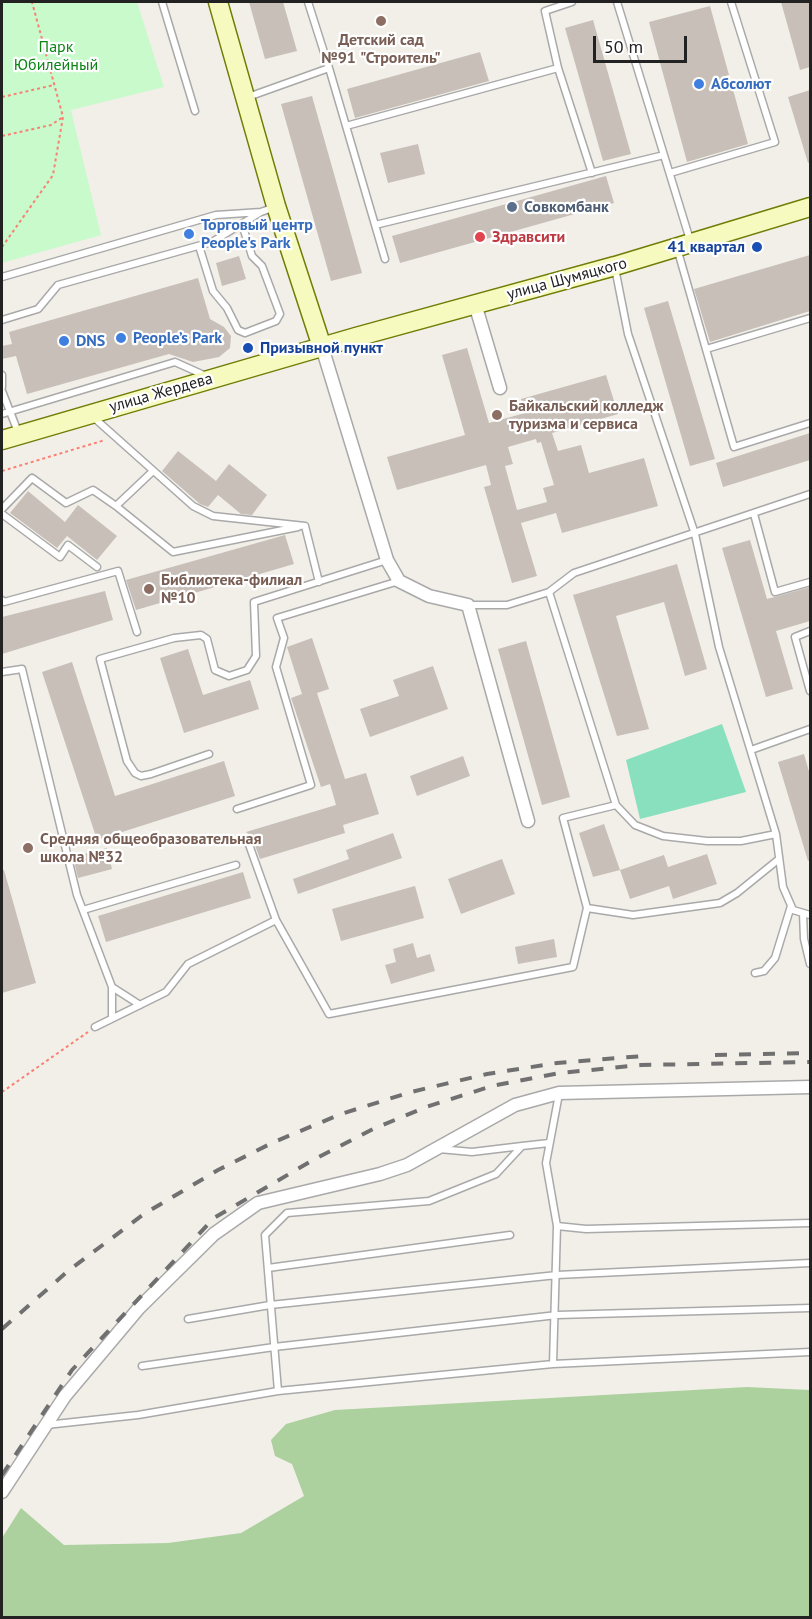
<!DOCTYPE html>
<meta charset="utf-8">
<style>
body{margin:0}
#map{position:relative;width:812px;height:1619px;overflow:hidden;background:#f2efe9;font-family:"PT Sans",sans-serif}
canvas{display:block}
.frame{position:absolute;inset:0;border:3px solid #222;pointer-events:none}
.scale{position:absolute;left:593px;top:36px;width:94px;height:27px;box-sizing:border-box;border:3px solid #222;border-top:0;padding-left:8px;font-size:18px;line-height:21px;white-space:nowrap;color:#222;-webkit-text-stroke:4px #fff;paint-order:stroke}
</style>
<div id="map">
<canvas width="812" height="1619"></canvas>
<div class="frame"></div>
<div class="scale">50 m</div>
</div>
<script>
const ctx = document.querySelector('canvas').getContext('2d');
ctx.lineJoin = 'round';
function paint(path, color) {
  ctx.fillStyle = color;
  ctx.fill(path, 'evenodd');
}
function poly(rows) {
  const path = new Path2D();
  for (const r of rows) {
    path.moveTo(r[0], r[1]);
    for (let i = 2; i < r.length; i += 2) path.lineTo(r[i], r[i + 1]);
  }
  return path;
}
function trace(path, color, width, dash) {
  ctx.strokeStyle = color;
  ctx.lineWidth = width;
  ctx.lineCap = dash ? 'butt' : 'round';
  ctx.setLineDash(dash || []);
  ctx.stroke(path);
}
function write(font, color, halo, rows, align = 'center') {
  ctx.font = font + ' "PT Sans",sans-serif';
  ctx.lineWidth = 4.5;
  ctx.setLineDash([]);
  ctx.textBaseline = 'middle';
  ctx.strokeStyle = halo;
  ctx.fillStyle = color;
  for (const [text, x, y, turn = 0] of rows) {
    ctx.save();
    ctx.translate(x, y);
    ctx.rotate((+turn || 0) * Math.PI / 180);
    ctx.textAlign = isNaN(turn) ? turn : align;
    if (halo) ctx.strokeText(text, 0, 0);
    ctx.fillText(text, 0, 0);
    ctx.restore();
  }
}
paint(poly([
 [747,1387,810,1390,810,1617,2,1617,2,1538,21,1508,64,1545,168,1543,241,1533,304,1496,292,1464,275,1456,271,1440,286,1424,335,1410]
]), '#add19e');
paint(poly([
 [2,2,137,2,164,87,71,110,101,235,2,263]
]), '#c8facc');
paint(poly([
 [722,724,746,792,640,819,626,760]
]), '#88e0be');
paint(poly([
 [249,2,283,2,297,51,265,59],
 [781,2,810,2,810,67,800,70],
 [710,6,748,144,687,162,649,22],
 [593,20,631,154,603,161,565,28],
 [480,52,489,81,355,118,347,89],
 [810,90,810,162,808,163,788,97],
 [312,96,362,273,331,281,281,104],
 [418,144,425,174,388,183,380,153],
 [606,176,614,203,400,263,392,236],
 [810,255,810,311,710,342,694,289],
 [239,256,246,279,222,286,216,263],
 [198,278,210,319,224,327,231,336,230,348,219,357,193,362,169,354,27,394,16,356,2,359,2,346,12,344,9,332],
 [668,301,715,459,690,466,644,308],
 [467,348,489,423,525,413,521,399,606,375,618,414,552,433,558,451,581,445,589,473,644,458,658,506,562,533,556,513,521,523,537,576,512,583,484,487,491,485,486,465,397,490,387,457,465,435,442,355],
 [536,439,537,443,541,442,554,485,543,488,547,502,517,510,505,466,513,464,508,447],
 [810,433,810,460,723,487,716,463],
 [178,451,216,481,229,464,267,495,252,515,241,514,218,495,208,507,200,504,162,471],
 [28,491,65,522,78,505,117,536,97,560,67,536,57,548,10,513],
 [285,535,294,564,136,610,126,580],
 [750,540,767,599,810,587,810,621,776,631,793,689,766,697,722,548],
 [677,564,707,669,685,676,664,602,616,616,649,729,617,736,573,595],
 [105,591,113,620,2,654,2,617],
 [312,638,329,689,317,693,345,779,366,773,379,814,343,825,345,833,260,859,252,837,246,832,336,805,330,784,321,787,291,698,302,694,287,647],
 [526,641,570,797,542,805,498,649],
 [188,649,203,695,250,680,259,709,184,733,160,658],
 [72,662,115,796,224,761,235,796,97,840,42,672],
 [433,666,448,709,370,737,360,709,399,696,393,680],
 [804,754,810,775,810,860,808,861,778,762],
 [463,756,470,776,417,796,410,776],
 [604,824,620,870,593,877,579,833],
 [393,833,402,858,298,894,293,879,349,859,346,850],
 [107,848,112,869,78,878,73,857],
 [707,854,717,884,673,899,669,886,630,899,620,870,664,855,668,867],
 [502,859,515,894,461,914,448,879],
 [2,870,4,870,36,983,2,993],
 [243,872,251,898,106,942,98,916],
 [415,886,424,918,341,941,332,909],
 [554,939,557,957,518,964,515,947],
 [413,943,417,958,430,954,435,971,391,984,385,965,396,962,393,949]
]), '#c7bfb8');
const service = poly([
 [162,2,195,111],
 [308,2,329,68],
 [572,2,545,11,558,68,592,173],
 [617,2,690,240],
 [248,97,329,68,385,259],
 [346,126,558,68],
 [670,173,775,142,731,2],
 [375,225,664,155],
 [199,246,213,291,227,308,238,330,245,333,276,321,280,314,262,266,252,256,242,224],
 [677,248,734,447,810,423],
 [615,268,628,334,695,534,719,647,776,834,783,887,793,910,810,915],
 [2,277,216,215,261,212,275,207],
 [2,320,38,309,58,285,212,242,261,212],
 [706,349,810,318],
 [2,375,2,387],
 [2,391,18,432],
 [2,414,175,362,206,376],
 [92,416,193,506,213,516,305,526],
 [116,506,173,552,298,527],
 [2,509,32,478,66,503,93,490,116,506,153,471],
 [2,514,60,557,68,545,97,567],
 [754,514,775,592,810,582],
 [305,526,319,582],
 [2,600,4,602,118,571,137,632],
 [469,605,507,605,549,592,574,573,810,494],
 [810,631,795,637,810,691],
 [2,672,22,669,77,895,112,987,112,1018],
 [751,750,810,729],
 [209,754,151,774,141,776,135,773,127,761,100,659,174,638,201,635,207,639,215,670,229,676,247,670,256,656,254,602,387,560],
 [616,805,635,825,663,836,707,841,741,841,776,834],
 [237,809,311,785,276,667,284,638,277,618,399,581],
 [587,908,633,915,720,903,737,893,779,859],
 [83,910,236,865],
 [803,913,804,939,810,964],
 [276,920,329,1014,573,967,587,908,563,818,616,805,549,592],
 [755,973,764,971,775,958,791,906],
 [112,987,140,1005],
 [95,1027,166,992,188,964,276,920,247,839],
 [439,1149,472,1152,522,1146],
 [557,1226,586,1229,810,1223],
 [268,1268,510,1235],
 [188,1319,270,1305,557,1275,810,1263],
 [553,1364,557,1226,546,1163,559,1094],
 [142,1366,274,1347,557,1315,810,1308],
 [278,1391,265,1235,287,1213,429,1201,496,1174,522,1146,549,1143],
 [46,1425,138,1415,278,1391,553,1364,810,1352]
]);
const minor = poly([
 [475,304,500,388],
 [322,347,387,560,399,581,429,596,468,605,528,821],
 [2,1492,65,1396,139,1308,214,1234,258,1203,380,1174,407,1165,515,1105,559,1093,810,1087]
]);
const secondary = poly([
 [218,2,276,206,322,347],
 [2,440,356,337,615,266,810,207]
]);
trace(service, '#a9a9a9', 9);
trace(minor, '#a9a9a9', 15);
trace(secondary, '#707d05', 21);
trace(poly([
 [2,97,54,85],
 [2,136,51,125,63,117],
 [2,247,53,175,63,117,32,2],
 [2,471,105,440],
 [2,1092,88,1032]
]), '#fa8072', 2, [3, 3]);
trace(service, '#fff', 6);
trace(minor, '#fff', 12);
trace(secondary, '#f7fabf', 18);
trace(poly([
 [715,1055,810,1053],
 [2,1329,68,1271,144,1214,218,1170,274,1142,341,1114,411,1092,487,1074,557,1063,643,1056],
 [2,1475,72,1370,214,1218,313,1160,373,1129,426,1107,492,1086,560,1073,641,1065,810,1062]
]), '#707070', 4, [12, 12]);
for (const [x, y, r, color] of [
 [381,21,6,"#8d6e63"],
 [699,84,6,"#3f7fe0"],
 [512,207,6,"#5c6f8a"],
 [189,234,6,"#3f7fe0"],
 [480,237,6,"#e0444e"],
 [757,247,6,"#1a4fb4"],
 [121,338,6,"#3f7fe0"],
 [64,341,6,"#3f7fe0"],
 [248,348,6,"#1a4fb4"],
 [497,415,6,"#8d6e63"],
 [149,589,6,"#8d6e63"],
 [28,848,6,"#8d6e63"]
]) {
  const dot = new Path2D();
  dot.arc(x, y, r, 0, 2 * Math.PI);
  ctx.fillStyle = color;
  ctx.fill(dot);
  trace(dot, '#fff', 2);
}
write('bold 16px', '#785e54', '#fff', [
 ["Детский сад",381,40,"center"],
 ["№91 \"Строитель\"",381,58,"center"],
 ["Байкальский колледж",509,406],
 ["туризма и сервиса",509,424],
 ["Библиотека-филиал",161,580],
 ["№10",161,598],
 ["Средняя общеобразовательная",40,839],
 ["школа №32",40,857]
], 'left');
write('16px', '#0c8416', '#fff', [
 ["Парк",56,47],
 ["Юбилейный",56,65]
]);
write('bold 16px', '#366cbe', '#fff', [
 ["Абсолют",711,84],
 ["Торговый центр",201,225],
 ["People's Park",201,243],
 ["People’s Park",133,338],
 ["DNS",76,341]
], 'left');
write('bold 16px', '#4e5e75', '#fff', [
 ["Совкомбанк",524,207]
], 'left');
write('bold 16px', '#be3a42', '#fff', [
 ["Здравсити",492,237]
], 'left');
write('bold 16px', '#164399', '#fff', [
 ["41 квартал",745,247],
 ["Призывной пункт",260,348,"left"]
], 'right');
write('16px', '#222', '#fff', [
 ["улица Шумяцкого",567,279,-15],
 ["улица Жердева",161,393,-16]
]);
</script>
